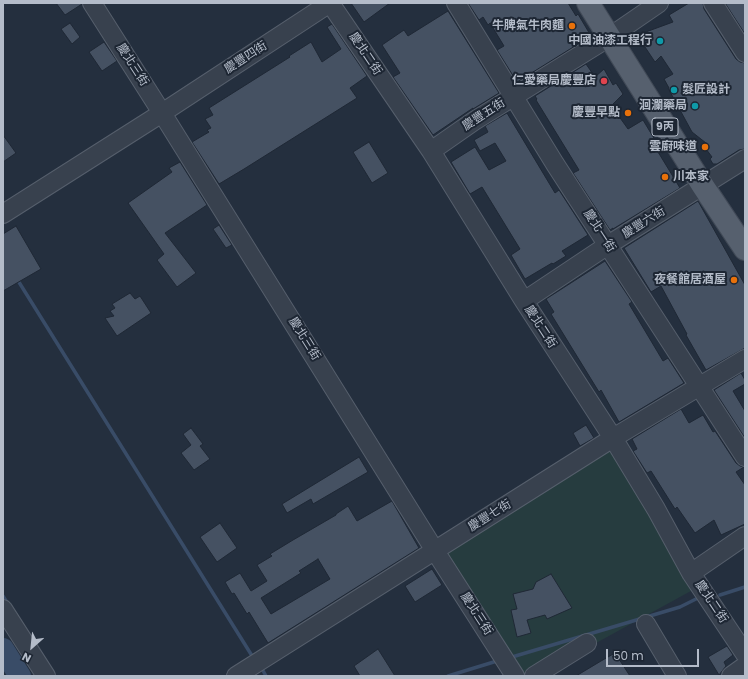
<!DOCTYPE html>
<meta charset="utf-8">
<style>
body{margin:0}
#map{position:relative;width:748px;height:679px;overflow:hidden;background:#242f3e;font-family:Poppins,sans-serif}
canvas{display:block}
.frame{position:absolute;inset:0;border:4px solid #b4bcc9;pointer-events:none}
.north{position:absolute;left:12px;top:627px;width:40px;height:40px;-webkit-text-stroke:3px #1d2633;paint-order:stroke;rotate:207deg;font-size:11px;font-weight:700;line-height:16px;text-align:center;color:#b4bcc9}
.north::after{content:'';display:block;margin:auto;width:14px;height:18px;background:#b4bcc9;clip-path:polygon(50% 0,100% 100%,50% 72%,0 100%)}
.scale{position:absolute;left:606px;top:649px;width:93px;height:18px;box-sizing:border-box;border:2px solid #b4bcc9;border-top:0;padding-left:5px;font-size:12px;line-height:14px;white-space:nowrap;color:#b4bcc9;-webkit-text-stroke:3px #1d2633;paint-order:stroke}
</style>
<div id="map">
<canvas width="748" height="679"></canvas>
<div class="frame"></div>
<div class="north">N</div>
<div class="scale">50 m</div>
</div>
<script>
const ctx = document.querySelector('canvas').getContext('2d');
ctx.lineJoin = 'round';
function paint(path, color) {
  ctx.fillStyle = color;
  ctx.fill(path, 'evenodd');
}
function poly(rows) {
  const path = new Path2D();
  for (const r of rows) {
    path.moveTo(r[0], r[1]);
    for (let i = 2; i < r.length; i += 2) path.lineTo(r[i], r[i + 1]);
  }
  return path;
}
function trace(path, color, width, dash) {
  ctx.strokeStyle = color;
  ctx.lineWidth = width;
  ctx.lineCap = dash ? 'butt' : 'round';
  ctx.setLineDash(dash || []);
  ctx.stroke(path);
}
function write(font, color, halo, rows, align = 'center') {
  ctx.font = font + ' Poppins,"Noto Sans TC",sans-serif';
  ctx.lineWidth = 4;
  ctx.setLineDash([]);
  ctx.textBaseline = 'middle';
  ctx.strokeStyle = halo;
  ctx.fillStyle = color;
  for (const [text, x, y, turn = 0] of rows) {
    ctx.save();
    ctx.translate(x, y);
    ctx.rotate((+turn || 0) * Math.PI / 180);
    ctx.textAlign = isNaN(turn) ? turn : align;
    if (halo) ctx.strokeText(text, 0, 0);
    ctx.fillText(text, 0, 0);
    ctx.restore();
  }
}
paint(poly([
 [610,444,700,586,536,676,521,676,437,554]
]), '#263c3f');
trace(poly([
 [17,279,254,659],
 [720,595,745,587],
 [3,596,8,604],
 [512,657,680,607,700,597],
 [261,667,266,676],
 [448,676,497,661]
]), '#394c67', 3.5);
trace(poly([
 [3,649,20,676]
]), '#394c67', 22);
const building = poly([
 [56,3,82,3,82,4,65,15,56,3],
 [351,3,390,3,364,22,351,3],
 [468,3,568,3,576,16,578,14,591,36,517,82,497,50,504,46,490,23,488,25,483,17,479,20,468,3],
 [689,3,703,3,704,9,736,59,740,62,745,63,745,149,739,150,717,164,713,164,710,159,712,157,703,145,706,143,692,132,668,88,669,88,664,79,673,74,661,56,655,62,645,47,640,46,643,33,673,22,669,15,689,3],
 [725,3,745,3,745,34,725,3],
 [448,11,499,93,473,109,473,108,433,135,393,77,400,73,382,45,404,30,408,36,448,11],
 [70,23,80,37,72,44,61,29,70,23],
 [332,24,367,76,350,88,357,98,244,169,219,184,192,142,209,132,207,130,211,128,205,119,213,115,209,108,290,57,289,56,311,42,322,62,341,49,327,27,332,24],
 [104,42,117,61,102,71,89,52,104,42],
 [586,64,595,77,604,69,613,85,616,83,623,94,607,110,613,108,628,129,643,120,658,145,655,147,680,188,613,229,613,228,610,230,573,173,579,170,536,100,537,99,535,96,586,64],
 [507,113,555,193,559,190,588,235,562,251,566,256,553,264,552,263,525,279,511,255,520,249,482,187,470,194,451,162,475,147,489,170,506,161,495,143,480,151,474,140,488,132,485,126,507,113],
 [3,135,16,153,3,162,3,135],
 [369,142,388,173,372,183,353,152,369,142],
 [180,162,207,205,165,233,196,273,177,287,157,260,164,254,128,203,172,172,169,168,180,162],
 [698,201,745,285,745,348,706,370,686,335,687,334,661,286,651,292,624,248,698,201],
 [219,225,232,245,226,248,213,229,219,225],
 [16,226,41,269,3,291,3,234,16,226],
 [605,261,632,302,629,304,663,361,668,358,684,383,619,422,601,390,599,392,551,314,554,312,546,299,605,261],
 [130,293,135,299,140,296,151,313,117,336,105,318,114,316,110,311,115,308,112,304,130,293],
 [741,373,745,380,745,384,733,391,745,411,745,438,714,390,741,373],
 [681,409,689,423,703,415,713,432,715,431,736,463,740,466,744,467,736,472,745,485,745,524,721,535,714,520,695,533,677,507,675,509,651,471,647,473,633,451,637,449,632,439,681,409],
 [586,425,594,438,580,446,573,433,586,425],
 [191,428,203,444,200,446,210,459,194,470,181,453,191,445,183,434,191,428],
 [359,457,368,472,313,504,311,499,287,513,282,504,359,457],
 [392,501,419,548,268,643,249,612,247,614,234,593,232,594,225,582,240,573,251,591,267,581,257,565,272,556,270,554,293,540,336,515,336,514,348,506,357,521,392,501],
 [318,559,330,579,271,614,261,598,301,573,299,571,318,559],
 [220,523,237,548,217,562,200,537,220,523],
 [432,569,442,585,415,602,405,586,432,569],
 [551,574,572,608,547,619,545,615,527,620,531,633,517,637,511,610,517,609,513,594,533,589,536,582,551,574],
 [727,646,733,655,724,662,726,666,719,675,708,657,727,646],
 [378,649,395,676,360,676,354,666,378,649],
 [615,653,630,676,576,676,601,661,615,653]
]);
paint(building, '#455162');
trace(building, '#1f2835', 1);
const minor = poly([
 [92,3,162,113,437,554,515,676],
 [330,3,431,151,524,301,613,438,656,509,691,573,745,654],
 [456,3,555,164,745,457],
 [713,3,745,53],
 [431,151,474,121,611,36,659,3],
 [3,214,162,113,330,3],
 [524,301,608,245,745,159],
 [691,573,745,536],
 [3,609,46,676],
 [646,624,677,676],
 [236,676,613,438,745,359],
 [534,676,587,643],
 [731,676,745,666]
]);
const major = poly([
 [588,3,703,186,745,249]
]);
trace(minor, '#565f6c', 20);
trace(major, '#414a57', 24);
trace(minor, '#38414e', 18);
trace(major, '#56606e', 22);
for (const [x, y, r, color] of [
 [572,26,4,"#e8710a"],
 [660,41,4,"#0f9aa8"],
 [604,81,4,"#e0444e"],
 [674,90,4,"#0f9aa8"],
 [695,106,4,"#0f9aa8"],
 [628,113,4,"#e8710a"],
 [705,147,4,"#e8710a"],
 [665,177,4,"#e8710a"],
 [734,280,4,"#e8710a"]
]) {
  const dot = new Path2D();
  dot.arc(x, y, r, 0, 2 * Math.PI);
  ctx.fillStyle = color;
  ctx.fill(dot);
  trace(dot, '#1d2633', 1.5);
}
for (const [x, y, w] of [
 [665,127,26]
]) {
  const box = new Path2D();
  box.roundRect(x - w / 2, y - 9, w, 18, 3);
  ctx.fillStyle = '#1d2633';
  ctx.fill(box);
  trace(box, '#b4bcc9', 1);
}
write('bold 11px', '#b4bcc9', null, [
 ["9丙",665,127]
]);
write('bold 12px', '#b4bcc9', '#1d2633', [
 ["牛脾氣牛肉麵",564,26],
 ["中國油漆工程行",652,41],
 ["仁愛藥局慶豐店",596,81],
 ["髮匠設計",682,90,"left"],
 ["洄瀾藥局",687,106],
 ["慶豐早點",620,113],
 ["雲廚味道",697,147],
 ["川本家",673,177,"left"],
 ["夜餐館居酒屋",726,280]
], 'right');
write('12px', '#b4bcc9', '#1d2633', [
 ["慶北二街",365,54,56],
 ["慶豐四街",246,58,-33],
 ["慶北三街",132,65,57],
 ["慶豐五街",484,115,-33],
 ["慶豐六街",644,223,-32],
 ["慶北一街",599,231,57],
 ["慶北二街",540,327,57],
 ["慶北三街",304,339,58],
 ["慶豐七街",490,516,-32],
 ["慶北二街",711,602,56],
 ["慶北三街",476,614,57]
]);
</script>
